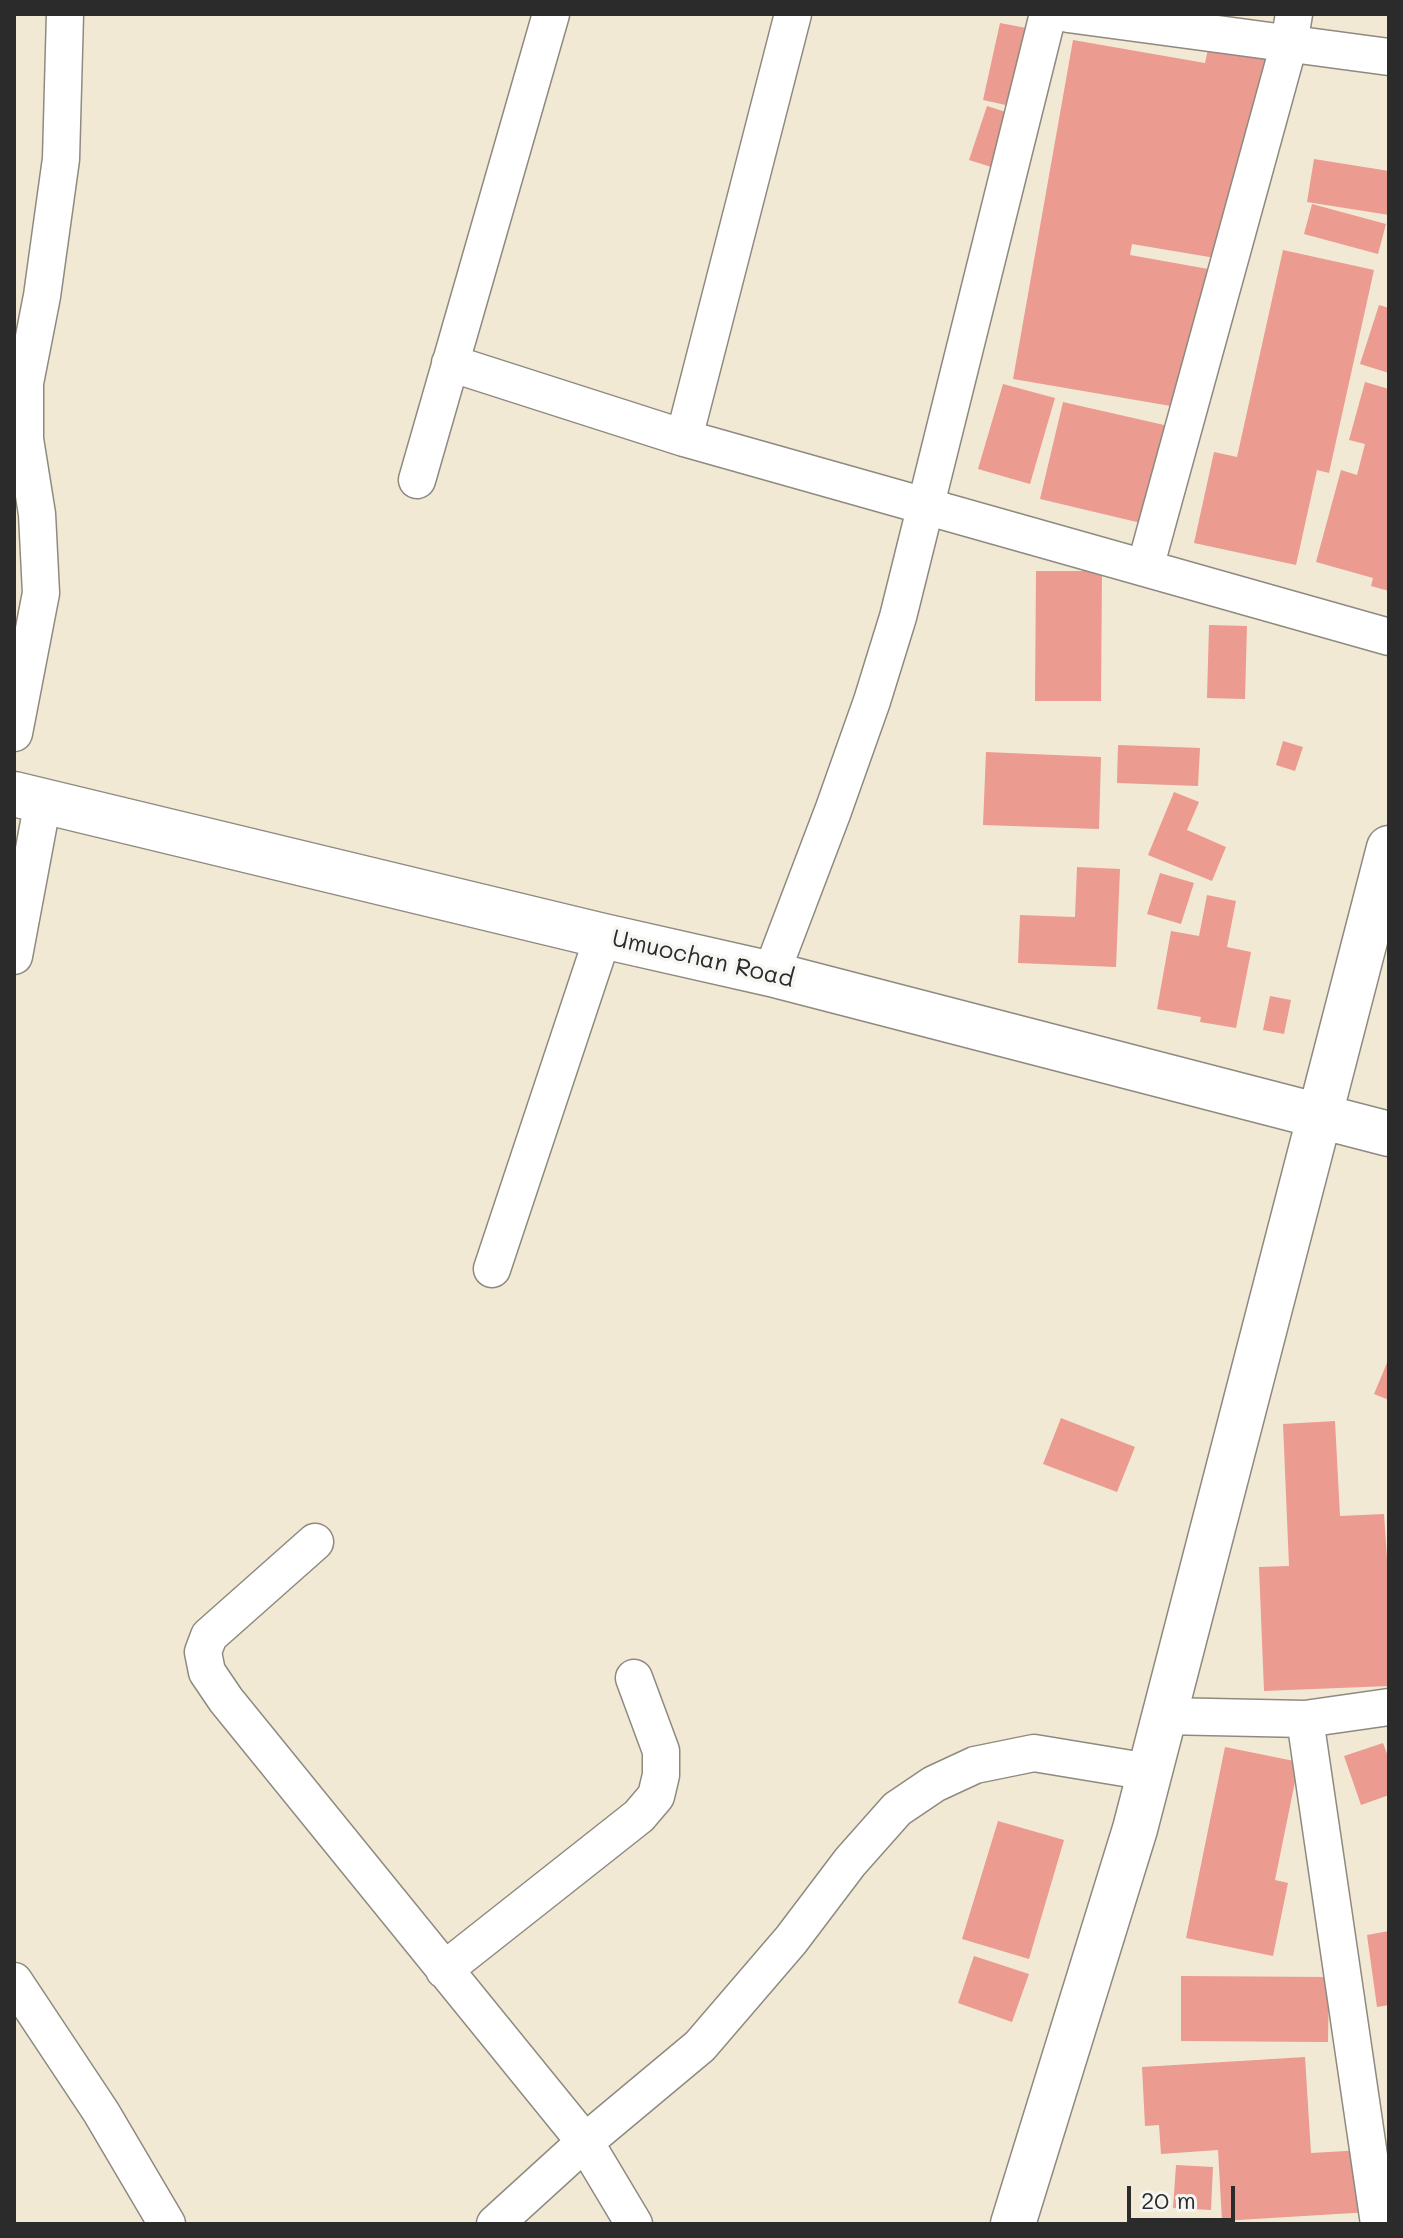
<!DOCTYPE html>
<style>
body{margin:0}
#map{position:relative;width:1403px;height:2238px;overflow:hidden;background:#f2e9d5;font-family:Mali,sans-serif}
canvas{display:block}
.frame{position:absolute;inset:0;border:16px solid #2b2b2b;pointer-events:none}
.scale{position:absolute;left:1127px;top:2186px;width:108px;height:36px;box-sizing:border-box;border:4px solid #2b2b2b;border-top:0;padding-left:10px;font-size:24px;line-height:28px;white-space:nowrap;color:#2b2b2b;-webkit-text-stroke:6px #f6f6f2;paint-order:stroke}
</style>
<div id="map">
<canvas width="1403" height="2238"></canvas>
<div class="frame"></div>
<div class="scale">20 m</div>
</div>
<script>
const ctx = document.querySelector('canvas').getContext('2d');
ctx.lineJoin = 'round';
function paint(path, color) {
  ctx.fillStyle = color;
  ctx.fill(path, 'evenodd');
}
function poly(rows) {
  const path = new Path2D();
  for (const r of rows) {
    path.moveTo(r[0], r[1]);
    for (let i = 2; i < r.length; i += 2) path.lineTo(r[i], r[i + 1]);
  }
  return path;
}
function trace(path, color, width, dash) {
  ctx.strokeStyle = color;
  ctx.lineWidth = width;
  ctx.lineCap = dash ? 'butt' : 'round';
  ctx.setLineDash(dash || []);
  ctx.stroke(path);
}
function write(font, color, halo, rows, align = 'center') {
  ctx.font = font + ' Mali,sans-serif';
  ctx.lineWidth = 7;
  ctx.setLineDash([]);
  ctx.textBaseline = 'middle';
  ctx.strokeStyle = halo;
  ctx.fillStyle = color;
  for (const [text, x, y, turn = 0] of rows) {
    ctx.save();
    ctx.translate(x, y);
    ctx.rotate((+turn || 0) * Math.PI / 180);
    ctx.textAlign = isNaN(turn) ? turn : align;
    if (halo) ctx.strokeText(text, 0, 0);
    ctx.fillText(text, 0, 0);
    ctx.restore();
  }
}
paint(poly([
 [1000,23,1053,33,1037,112,983,100],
 [1073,40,1205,63,1208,49,1282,62,1233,261,1132,244,1130,255,1225,272,1200,411,1013,379],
 [987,106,1028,119,1010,173,969,160],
 [1314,159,1389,171,1389,215,1307,202],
 [1312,204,1386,224,1378,254,1304,234],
 [1283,250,1374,270,1329,473,1317,470,1296,565,1194,543,1214,452,1237,457],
 [1379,305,1389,308,1389,373,1360,364],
 [1365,382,1389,389,1389,591,1371,586,1373,578,1316,562,1341,470,1357,475,1365,444,1349,440],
 [1003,384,1055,398,1030,484,978,469],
 [1063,402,1186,430,1162,528,1040,499],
 [1036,571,1102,571,1101,701,1035,701],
 [1209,625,1247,626,1245,699,1207,698],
 [1283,741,1303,747,1295,771,1276,765],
 [1118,745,1200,748,1198,786,1117,783],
 [986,752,1101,757,1099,829,983,825],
 [1174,792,1199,802,1187,830,1226,847,1212,881,1148,855],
 [1077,867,1120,869,1116,967,1018,963,1020,915,1075,917],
 [1160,873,1194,883,1181,924,1147,914],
 [1207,895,1236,901,1227,947,1251,952,1236,1028,1200,1022,1201,1017,1157,1009,1171,931,1199,936],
 [1270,996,1291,1000,1284,1034,1263,1030],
 [1389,1358,1389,1400,1374,1394],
 [1061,1418,1135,1447,1117,1492,1043,1464],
 [1335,1421,1340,1516,1384,1514,1389,1587,1389,1686,1264,1691,1259,1567,1289,1566,1283,1424],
 [1383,1743,1389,1759,1389,1795,1361,1805,1344,1756],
 [1225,1747,1299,1762,1275,1880,1288,1883,1273,1956,1186,1938],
 [998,1821,1064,1840,1029,1959,962,1939],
 [1389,1931,1389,2005,1377,2007,1367,1935],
 [974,1956,1029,1974,1012,2022,958,2003],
 [1181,1976,1329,1977,1328,2042,1181,2041],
 [1305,2057,1311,2153,1381,2149,1386,2211,1222,2221,1218,2150,1161,2154,1159,2125,1145,2126,1142,2067],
 [1176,2165,1213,2167,1211,2210,1173,2208]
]), '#eb9b8f');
const street = poly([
 [1068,14,1389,57],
 [450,363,684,438,1389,637],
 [684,438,793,14],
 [417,480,551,14],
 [1145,568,1289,44,1294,14],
 [14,733,41,593,37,514,25,439,25,383,42,296,61,159,65,14],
 [14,956,43,801],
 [771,974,833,811,872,701,898,617,1048,14],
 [492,1269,603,936],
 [315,1542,209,1636,203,1652,207,1672,226,1700,585,2142,634,2224],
 [1164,1716,1305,1719,1389,1707],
 [1305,1719,1379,2224],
 [444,1970,639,1816,656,1796,661,1775,661,1751,634,1678],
 [14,1981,101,2112,167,2224],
 [495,2224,585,2142,700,2046,791,1940,850,1862,897,1809,934,1784,975,1765,1034,1753,1149,1772]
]);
const secondary = poly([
 [14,794,603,936,771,974,1389,1134],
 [1013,2224,1135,1829,1389,848]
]);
trace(street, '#8e8a80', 39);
trace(secondary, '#8e8a80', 47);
trace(street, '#fff', 36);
trace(secondary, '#fff', 44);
write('24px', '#2b2b2b', '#f6f6f2', [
 ["Umuochan Road",703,959,13]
]);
</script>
